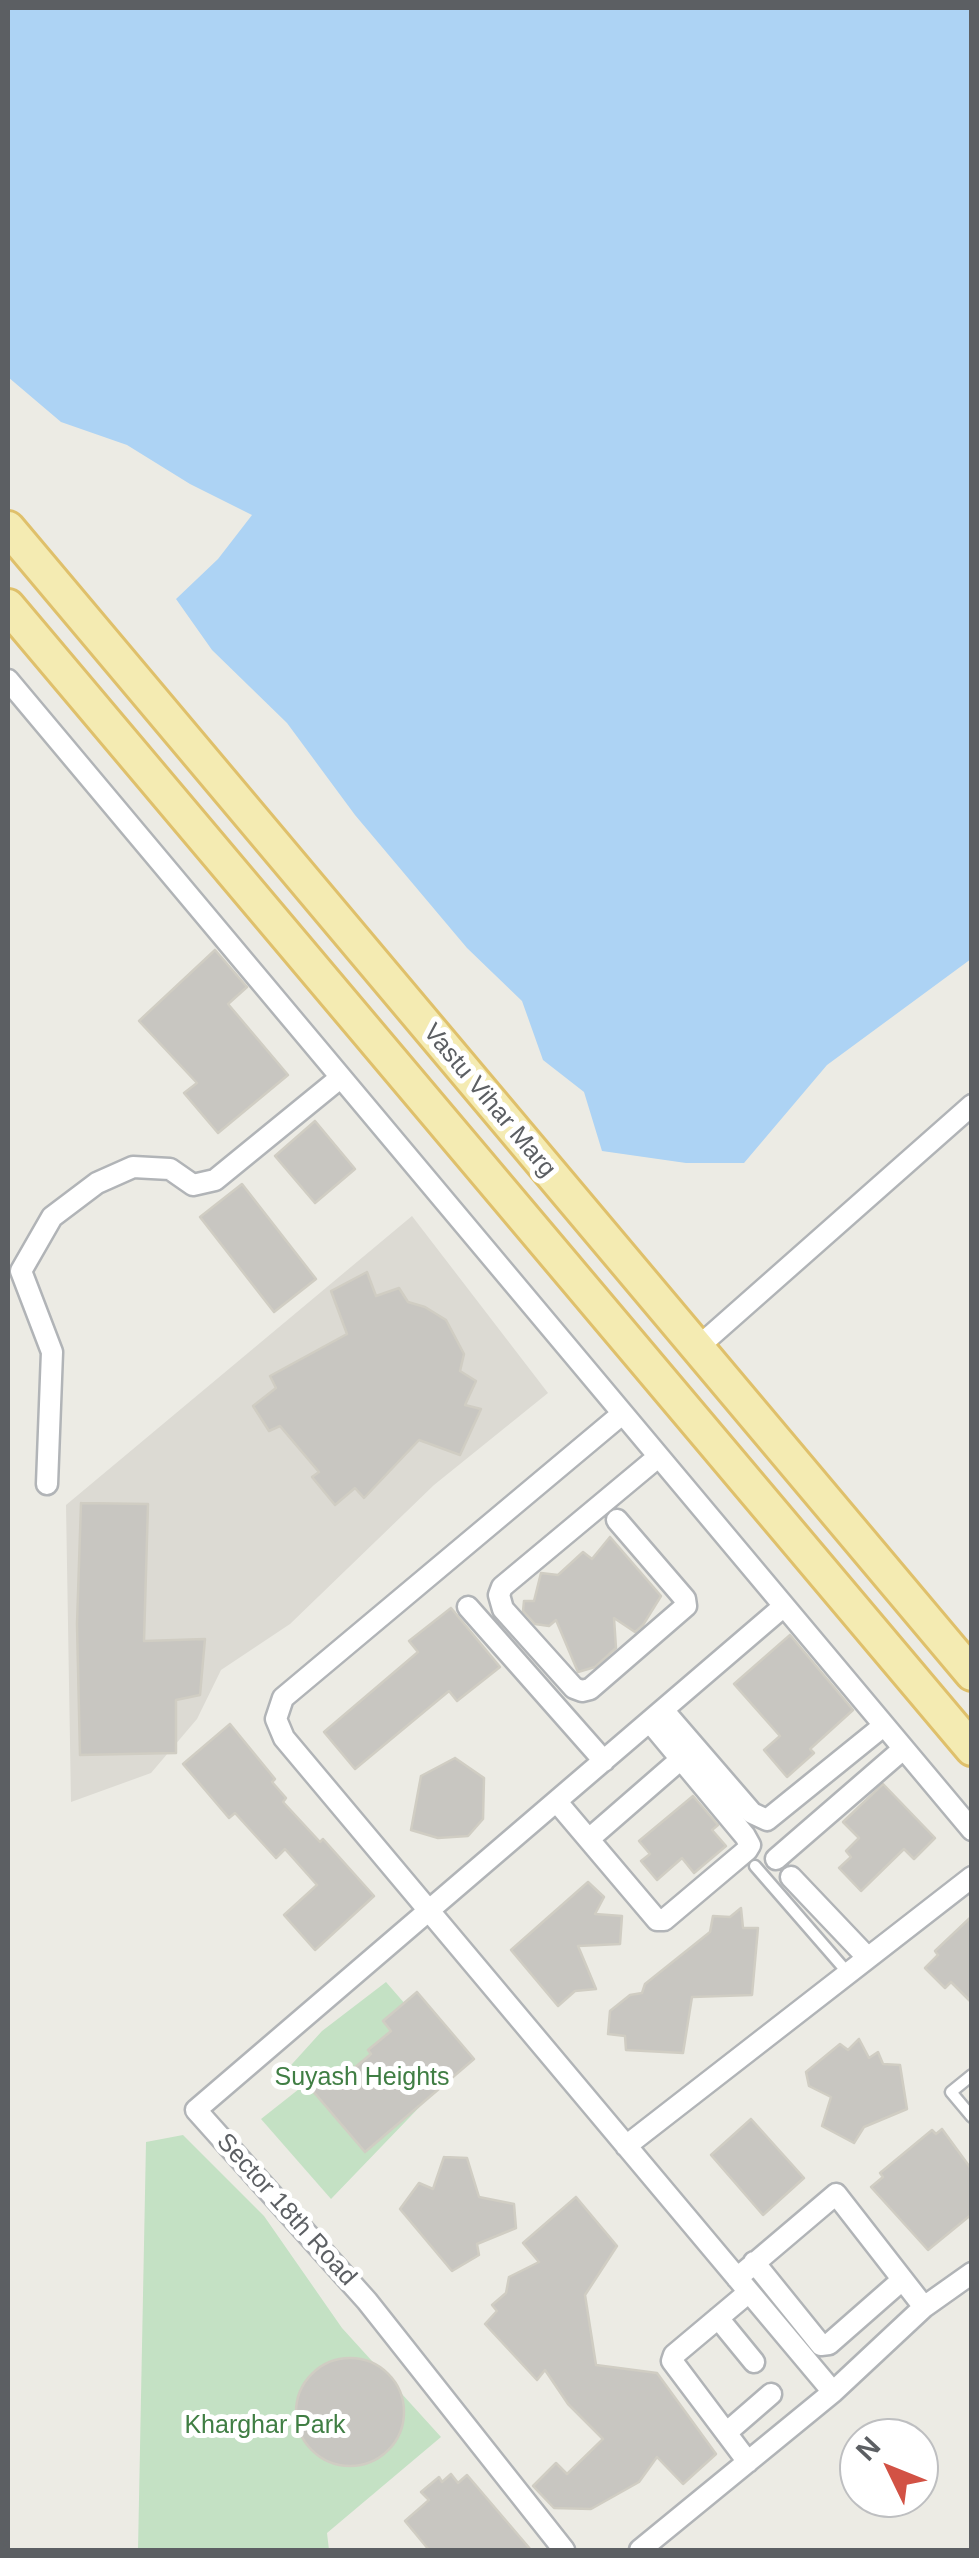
<!DOCTYPE html>
<style>
body{margin:0}
#map{position:relative;width:979px;height:2558px;overflow:hidden;background:#ecebe4;font-family:Helvetica,sans-serif}
canvas{display:block}
.frame{position:absolute;inset:0;border:10px solid #5c5f63;pointer-events:none}
.north{position:absolute;left:839px;top:2418px;width:100px;height:100px;box-sizing:border-box;background:#fff;border:2px solid #bebfc1;border-radius:50%;rotate:313deg;font-size:28px;font-weight:700;line-height:40px;text-align:center;color:#5c5f63}
.north::after{content:'';display:block;margin:auto;width:35px;height:45px;background:#d25245;clip-path:polygon(50% 0,100% 100%,50% 72%,0 100%)}
</style>
<div id="map">
<canvas width="979" height="2558"></canvas>
<div class="frame"></div>
<div class="north">N</div>
</div>
<script>
const ctx = document.querySelector('canvas').getContext('2d');
ctx.lineJoin = 'round';
function paint(path, color) {
  ctx.fillStyle = color;
  ctx.fill(path, 'evenodd');
}
function poly(rows) {
  const path = new Path2D();
  for (const r of rows) {
    if (r.length === 3) {
      path.moveTo(r[0] + r[2], r[1]);
      path.arc(r[0], r[1], r[2], 0, 2 * Math.PI);
      continue;
    }
    path.moveTo(r[0], r[1]);
    for (let i = 2; i < r.length; i += 2) path.lineTo(r[i], r[i + 1]);
  }
  return path;
}
function trace(path, color, width, dash) {
  ctx.strokeStyle = color;
  ctx.lineWidth = width;
  ctx.lineCap = dash ? 'butt' : 'round';
  ctx.setLineDash(dash || []);
  ctx.stroke(path);
}
function write(font, color, halo, rows, align = 'center') {
  ctx.font = font + ' Helvetica,sans-serif';
  ctx.lineWidth = 10;
  ctx.setLineDash([]);
  ctx.textBaseline = 'middle';
  ctx.strokeStyle = halo;
  ctx.fillStyle = color;
  for (const [text, x, y, turn = 0] of rows) {
    ctx.save();
    ctx.translate(x, y);
    ctx.rotate((+turn || 0) * Math.PI / 180);
    ctx.textAlign = isNaN(turn) ? turn : align;
    if (halo) ctx.strokeText(text, 0, 0);
    ctx.fillText(text, 0, 0);
    ctx.restore();
  }
}
paint(poly([
 [412,1216,548,1393,434,1485,290,1624,221,1670,197,1719,151,1773,71,1802,66,1505]
]), '#dcdad3');
paint(poly([
 [386,1982,459,2066,331,2199,261,2119,299,2089,283,2074,322,2031],
 [183,2135,264,2216,342,2328,441,2437,327,2533,329,2550,138,2550,146,2142]
]), '#c4e1c4');
paint(poly([
 [8,8,971,8,971,959,827,1065,744,1163,686,1163,602,1151,584,1092,543,1060,522,1001,467,948,355,815,287,723,212,650,176,599,218,559,252,515,190,484,127,445,61,422,8,377]
]), '#add3f4');
const building = poly([
 [215,950,247,987,228,1004,288,1075,218,1133,184,1093,197,1083,139,1021,215,950],
 [315,1121,355,1169,315,1203,275,1156,315,1121],
 [242,1184,316,1279,274,1312,200,1217,242,1184],
 [367,1272,376,1296,399,1288,408,1302,425,1307,446,1320,464,1354,460,1371,476,1381,465,1405,481,1409,460,1455,419,1440,364,1498,355,1488,335,1505,312,1477,319,1472,280,1426,269,1431,253,1406,276,1388,270,1376,347,1334,331,1291,367,1272],
 [81,1503,148,1504,144,1641,205,1639,200,1695,176,1700,176,1753,80,1755,77,1624,81,1503],
 [610,1537,661,1596,643,1625,635,1632,614,1618,616,1648,595,1667,578,1672,556,1620,549,1626,535,1624,523,1611,524,1601,534,1601,541,1573,558,1575,583,1552,592,1559,610,1537],
 [451,1608,500,1667,457,1701,449,1691,355,1769,324,1732,418,1652,409,1641,451,1608],
 [790,1635,853,1710,810,1749,814,1753,787,1777,764,1750,780,1736,734,1684,790,1635],
 [230,1724,275,1779,272,1782,286,1798,283,1802,320,1842,323,1839,374,1896,315,1950,284,1915,317,1885,285,1849,276,1858,235,1813,229,1818,183,1764,230,1724],
 [455,1758,484,1778,483,1819,468,1836,438,1838,411,1830,421,1776,455,1758],
 [883,1784,935,1838,914,1859,904,1849,861,1891,839,1868,851,1857,846,1851,859,1838,843,1822,883,1784],
 [693,1796,718,1825,712,1830,726,1846,694,1873,682,1858,657,1880,641,1861,650,1854,639,1841,693,1796],
 [588,1882,604,1897,595,1914,622,1916,620,1944,578,1946,596,1989,575,1991,558,2006,511,1950,588,1882],
 [741,1908,743,1928,758,1928,752,1995,692,1997,683,2053,626,2050,625,2036,608,2034,610,2011,630,1995,642,1993,645,1984,710,1932,713,1916,730,1917,741,1908],
 [972,1916,972,2003,951,1982,945,1988,925,1968,938,1955,935,1951,972,1916],
 [417,1992,474,2059,365,2152,312,2090,328,2076,335,2084,371,2054,368,2050,391,2031,383,2021,417,1992],
 [859,2039,869,2058,878,2052,883,2064,900,2065,907,2109,864,2127,854,2143,822,2126,831,2097,809,2086,806,2072,840,2044,848,2050,859,2039],
 [751,2119,804,2178,763,2215,711,2155,751,2119],
 [942,2129,972,2170,972,2214,928,2250,871,2187,883,2177,880,2173,932,2130,936,2134,942,2129],
 [444,2157,467,2158,479,2197,514,2204,516,2228,477,2244,479,2255,452,2271,400,2209,419,2183,433,2189,444,2157],
 [576,2197,617,2246,585,2295,596,2365,657,2373,716,2454,683,2484,657,2457,639,2482,591,2509,554,2508,533,2486,556,2463,567,2474,603,2439,568,2404,545,2370,537,2380,485,2324,497,2311,492,2305,506,2293,509,2277,539,2262,523,2243,576,2197],
 [350,2412,54],
 [451,2474,458,2483,467,2475,531,2550,429,2550,405,2521,429,2500,421,2492,439,2477,442,2482,451,2474]
]);
paint(building, '#c8c6c1');
trace(building, '#d0cdc3', 2.5);
const service = poly([
 [755,1866,848,1973],
 [972,2075,951,2092,972,2117]
]);
const minor = poly([
 [8,680,972,1830],
 [697,1348,972,1105],
 [622,1414,283,1698,276,1719,284,1738,833,2392],
 [47,1484,52,1352,21,1271,52,1217,97,1183,133,1167,170,1169,193,1185,215,1180,340,1078],
 [617,1520,685,1599,686,1606,590,1689,582,1691,574,1688,503,1609,499,1595,502,1587,658,1457],
 [468,1607,604,1761],
 [664,1711,752,1813,767,1820,882,1727],
 [557,1802,657,1920,664,1920,747,1850,750,1845,745,1836,650,1722],
 [589,1839,681,1759],
 [776,1859,902,1750],
 [791,1877,868,1958],
 [626,2146,972,1877],
 [754,2262,821,2345,829,2344,902,2280],
 [737,2278,836,2194,924,2307],
 [718,2318,754,2362],
 [726,2433,771,2394],
 [748,2462,672,2361,674,2355,749,2292],
 [564,2550,367,2301,196,2110,784,1606],
 [640,2550,833,2392,924,2307,972,2273]
]);
const primary = poly([
 [8,528,972,1674],
 [8,606,972,1749]
]);
trace(service, '#b1b4b7', 15);
trace(minor, '#b1b4b7', 25);
trace(primary, '#dfc06b', 38);
trace(service, '#fff', 10);
trace(minor, '#fff', 20);
trace(primary, '#f4ebb2', 32);
write('25px', '#5c5f63', '#fff', [
 ["Vastu Vihar Marg",489,1101,50],
 ["Sector 18th Road",286,2210,48]
]);
write('25px', '#407e44', '#fff', [
 ["Suyash Heights",362,2078],
 ["Kharghar Park",265,2426]
]);
</script>
